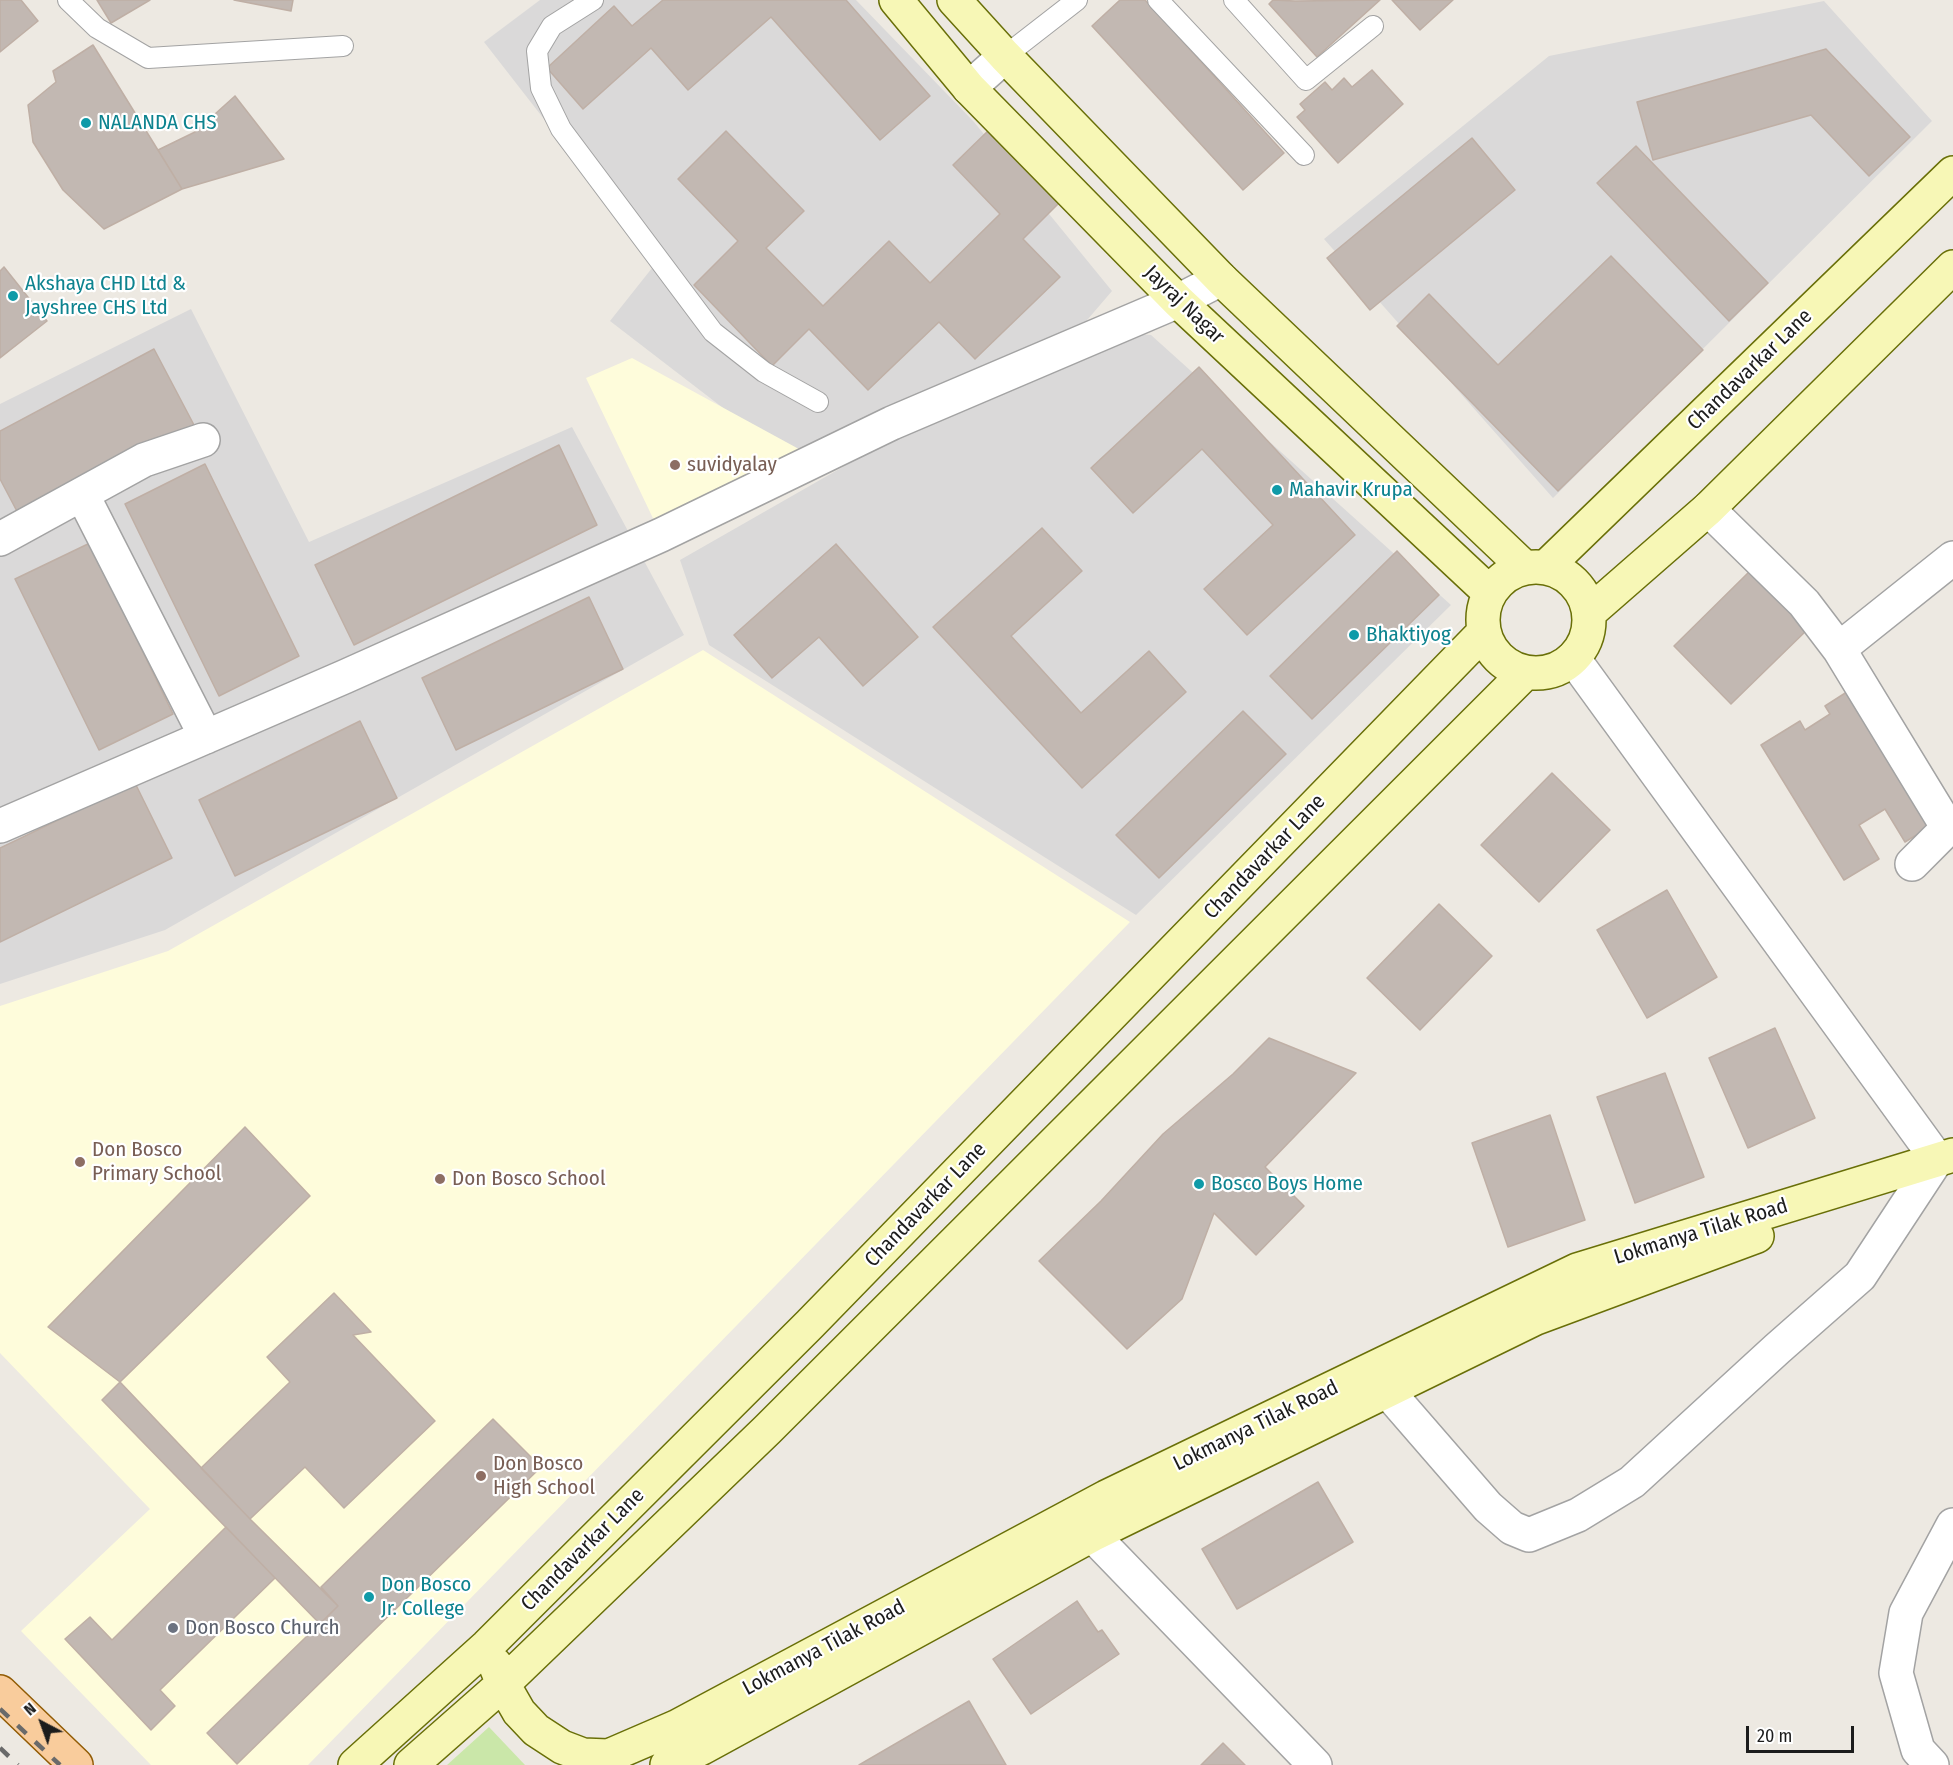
<!DOCTYPE html>
<style>
body{margin:0}
#map{position:relative;width:1953px;height:1765px;overflow:hidden;background:#ede9e2;font-family:"Fira Sans Condensed",sans-serif}
canvas{display:block}
.north{position:absolute;left:12px;top:1693px;width:60px;height:60px;-webkit-text-stroke:4px #fff;paint-order:stroke;rotate:319deg;font-size:16px;font-weight:700;line-height:24px;text-align:center;color:#1c1c1c}
.north::after{content:'';display:block;margin:auto;width:21px;height:27px;background:#1c1c1c;clip-path:polygon(50% 0,100% 100%,50% 72%,0 100%)}
.scale{position:absolute;left:1746px;top:1726px;width:108px;height:27px;box-sizing:border-box;border:3px solid #1c1c1c;border-top:0;padding-left:8px;font-size:18px;line-height:21px;white-space:nowrap;color:#1c1c1c;-webkit-text-stroke:4px #fff;paint-order:stroke}
</style>
<div id="map">
<canvas width="1953" height="1765"></canvas>
<div class="north">N</div>
<div class="scale">20 m</div>
</div>
<script>
const ctx = document.querySelector('canvas').getContext('2d');
ctx.lineJoin = 'round';
function paint(path, color) {
  ctx.fillStyle = color;
  ctx.fill(path, 'evenodd');
}
function poly(rows) {
  const path = new Path2D();
  for (const r of rows) {
    if (r.length === 3) {
      path.moveTo(r[0] + r[2], r[1]);
      path.arc(r[0], r[1], r[2], 0, 2 * Math.PI);
      continue;
    }
    path.moveTo(r[0], r[1]);
    for (let i = 2; i < r.length; i += 2) path.lineTo(r[i], r[i + 1]);
  }
  return path;
}
function trace(path, color, width, dash) {
  ctx.strokeStyle = color;
  ctx.lineWidth = width;
  ctx.lineCap = dash ? 'butt' : 'round';
  ctx.setLineDash(dash || []);
  ctx.stroke(path);
}
function write(font, color, halo, rows, align = 'center') {
  ctx.font = font + ' "Fira Sans Condensed",sans-serif';
  ctx.lineWidth = 4.5;
  ctx.setLineDash([]);
  ctx.textBaseline = 'middle';
  ctx.strokeStyle = halo;
  ctx.fillStyle = color;
  for (const [text, x, y, turn = 0] of rows) {
    ctx.save();
    ctx.translate(x, y);
    ctx.rotate((+turn || 0) * Math.PI / 180);
    ctx.textAlign = isNaN(turn) ? turn : align;
    if (halo) ctx.strokeText(text, 0, 0);
    ctx.fillText(text, 0, 0);
    ctx.restore();
  }
}
paint(poly([
 [540,0,856,0,974,122,1112,291,1076,333,805,471,610,321,656,263,484,42],
 [1824,1,1932,121,1553,498,1324,239,1549,56],
 [191,309,309,542,572,427,684,635,165,930,0,984,0,404],
 [1125,333,1151,335,1451,605,1136,915,709,645,680,560,918,424]
]), '#dad9d9');
paint(poly([
 [632,358,819,460,661,535,586,378],
 [703,650,1130,922,308,1765,151,1765,21,1631,150,1509,0,1353,0,1006,168,951]
]), '#fefcdb');
paint(poly([
 [489,1727,525,1765,447,1765]
]), '#cae7a9');
const building = poly([
 [0,0,21,0,38,21,0,52,0,0],
 [97,0,150,0,111,23,97,0],
 [234,0,293,0,291,11,234,0],
 [663,0,846,0,930,96,880,140,771,17,688,90,651,48,583,109,547,68,614,6,632,26,663,0],
 [1120,0,1145,0,1284,153,1243,190,1092,26,1120,0],
 [1273,0,1295,1,1380,0,1317,57,1269,4,1273,0],
 [1392,0,1453,0,1420,30,1392,0],
 [93,45,182,189,104,229,63,190,33,142,28,105,56,82,53,71,93,45],
 [1826,49,1910,137,1869,176,1811,115,1653,160,1637,102,1826,49],
 [1372,70,1403,104,1338,163,1297,117,1305,110,1300,104,1325,82,1332,90,1344,78,1352,87,1372,70],
 [235,96,284,159,182,189,158,150,195,132,235,96],
 [993,126,1063,199,1023,239,1060,277,975,359,939,322,868,390,809,329,772,366,694,285,738,241,678,179,726,131,804,211,766,248,823,306,889,241,930,283,1000,214,953,165,993,126],
 [1472,138,1515,190,1370,310,1327,258,1472,138],
 [1636,146,1768,283,1729,321,1597,183,1636,146],
 [1611,256,1703,350,1558,491,1397,326,1429,294,1498,365,1611,256],
 [4,267,47,321,0,358,0,271,4,267],
 [154,349,194,425,20,517,0,479,0,431,154,349],
 [1199,367,1355,535,1247,635,1204,589,1273,525,1202,449,1133,513,1091,468,1199,367],
 [559,445,597,525,354,645,315,565,559,445],
 [205,464,299,656,219,696,125,504,205,464],
 [1042,528,1082,571,1011,636,1081,713,1149,651,1186,692,1082,788,933,627,1042,528],
 [90,543,173,714,99,750,15,579,90,543],
 [836,544,918,637,863,686,819,637,772,678,734,635,836,544],
 [1397,551,1439,595,1312,719,1270,676,1397,551],
 [1753,568,1810,627,1731,704,1674,646,1753,568],
 [589,597,623,669,456,750,422,678,589,597],
 [1853,688,1936,823,1905,842,1885,809,1859,825,1879,859,1844,880,1761,745,1800,721,1805,730,1830,714,1825,706,1853,688],
 [1243,711,1286,754,1159,878,1116,835,1243,711],
 [360,721,397,798,235,876,199,800,360,721],
 [1552,773,1610,830,1539,902,1481,845,1552,773],
 [135,783,172,858,0,942,0,848,135,783],
 [1667,890,1717,977,1647,1018,1597,930,1667,890],
 [1439,904,1492,956,1420,1030,1367,978,1439,904],
 [1775,1028,1815,1118,1748,1148,1709,1058,1775,1028],
 [1269,1038,1356,1073,1265,1167,1304,1206,1256,1255,1214,1213,1182,1299,1127,1349,1039,1261,1101,1201,1163,1134,1233,1074,1269,1038],
 [1665,1073,1704,1177,1635,1203,1597,1097,1665,1073],
 [1550,1115,1585,1220,1508,1247,1472,1143,1550,1115],
 [245,1127,310,1196,120,1382,48,1327,245,1127],
 [334,1293,371,1332,353,1335,435,1421,344,1508,305,1467,250,1519,201,1468,290,1382,267,1357,334,1293],
 [120,1382,250,1519,338,1606,320,1624,102,1400,120,1382],
 [493,1419,541,1467,237,1764,207,1733,338,1606,321,1587,493,1419],
 [1318,1482,1353,1542,1237,1609,1202,1549,1318,1482],
 [226,1527,275,1578,160,1690,175,1706,151,1730,65,1639,90,1617,112,1640,226,1527],
 [1077,1601,1098,1632,1102,1630,1119,1654,1031,1714,993,1659,1077,1601],
 [969,1701,1006,1765,859,1765,969,1701],
 [1223,1743,1245,1765,1201,1765,1223,1743]
]);
paint(building, '#c2b8b2');
trace(building, '#bfafa5', 1.5);
const lane = poly([
 [68,0,97,28,148,58,343,46],
 [593,0,552,26,537,51,541,88,561,129,713,332,764,372,818,402],
 [1158,0,1304,155],
 [1234,0,1306,80,1373,26],
 [1005,56,1077,0]
]);
const street = poly([
 [969,88,1005,56],
 [82,494,206,737],
 [1708,509,1804,603,1839,649,1948,828,1912,864],
 [0,539,144,460,203,440],
 [1839,649,1953,558],
 [0,826,344,677,661,535,892,423,1178,301,1221,279],
 [1370,1371,1488,1507,1512,1528,1529,1535,1578,1515,1632,1482,1777,1349,1860,1276,1937,1159,1573,658],
 [1073,1515,1315,1765],
 [1932,1765,1918,1750,1896,1673,1906,1613,1953,1525]
]);
const secondary = poly([
 [896,0,969,88,1178,301,1490,593],
 [954,0,1005,56,1221,279,1525,568],
 [1536,620,53],
 [1546,567,1953,173],
 [1590,612,1708,509,1953,267],
 [495,1664,503,1684,519,1712,536,1730,562,1747,583,1755,608,1756],
 [355,1765,487,1646,810,1324,1484,632],
 [411,1765,503,1684,767,1430,1525,673],
 [588,1765,676,1727,1106,1497,1577,1270,1953,1155],
 [667,1765,702,1748,1092,1535,1536,1318,1757,1236]
]);
const primary = poly([
 [0,1692,76,1765]
]);
trace(lane, '#a3a3a3', 22);
trace(street, '#a3a3a3', 36);
trace(secondary, '#696f08', 36);
trace(primary, '#915b04', 36);
trace(lane, '#fff', 20);
trace(street, '#fff', 33);
trace(secondary, '#f7f7b6', 33);
trace(primary, '#f9cc9c', 33);
trace(poly([
 [0,1709,60,1765],
 [0,1748,18,1765]
]), '#6a6a6a', 4.5, [12, 12]);
for (const [x, y, r, color] of [
 [86,123,6,"#0f9aa8"],
 [13,296,6,"#0f9aa8"],
 [675,465,6,"#8d6e63"],
 [1277,490,6,"#0f9aa8"],
 [1354,635,6,"#0f9aa8"],
 [80,1162,6,"#8d6e63"],
 [440,1179,6,"#8d6e63"],
 [1199,1184,6,"#0f9aa8"],
 [481,1476,6,"#8d6e63"],
 [369,1597,6,"#0f9aa8"],
 [173,1628,6,"#6b7280"]
]) {
  const dot = new Path2D();
  dot.arc(x, y, r, 0, 2 * Math.PI);
  ctx.fillStyle = color;
  ctx.fill(dot);
  trace(dot, '#fff', 2);
}
write('21px', '#0d838f', '#fff', [
 ["NALANDA CHS",98,123],
 ["Akshaya CHD Ltd &",25,284],
 ["Jayshree CHS Ltd",25,308],
 ["Mahavir Krupa",1289,490],
 ["Bhaktiyog",1366,635],
 ["Bosco Boys Home",1211,1184],
 ["Don Bosco",381,1585],
 ["Jr. College",381,1609]
], 'left');
write('21px', '#1c1c1c', '#fff', [
 ["Jayraj Nagar",1184,305,44],
 ["Chandavarkar Lane",1750,370,-44],
 ["Chandavarkar Lane",1265,857,-46],
 ["Chandavarkar Lane",926,1205,-46],
 ["Lokmanya Tilak Road",1701,1232,-17],
 ["Lokmanya Tilak Road",1256,1426,-26],
 ["Chandavarkar Lane",583,1550,-45],
 ["Lokmanya Tilak Road",824,1648,-28]
]);
write('21px', '#785e54', '#fff', [
 ["suvidyalay",687,465],
 ["Don Bosco",92,1150],
 ["Primary School",92,1174],
 ["Don Bosco School",452,1179],
 ["Don Bosco",493,1464],
 ["High School",493,1488]
], 'left');
write('21px', '#5b616d', '#fff', [
 ["Don Bosco Church",185,1628]
], 'left');
</script>
